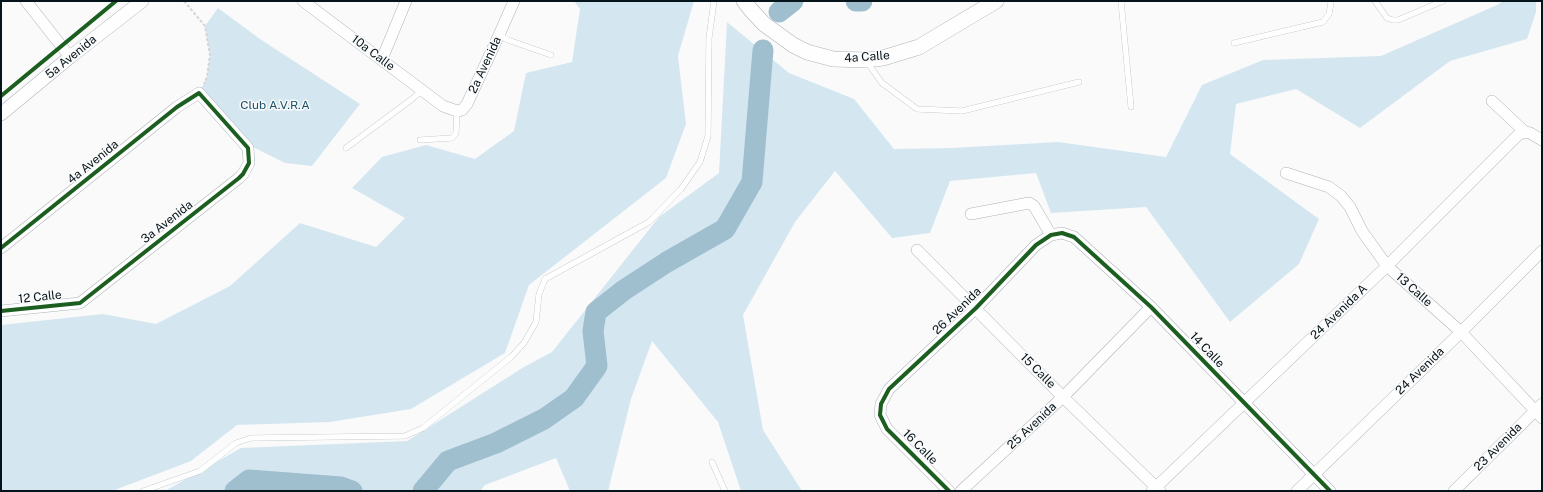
<!DOCTYPE html>
<style>
body{margin:0}
#map{position:relative;width:1543px;height:492px;overflow:hidden;background:#fafafa;font-family:"Public Sans",sans-serif}
canvas{display:block}
.frame{position:absolute;inset:0;border:2px solid #05131a;pointer-events:none}
</style>
<div id="map">
<canvas width="1543" height="492"></canvas>
<div class="frame"></div>
</div>
<script>
const ctx = document.querySelector('canvas').getContext('2d');
ctx.lineJoin = 'round';
function paint(path, color) {
  ctx.fillStyle = color;
  ctx.fill(path, 'evenodd');
}
function poly(rows) {
  const path = new Path2D();
  for (const r of rows) {
    path.moveTo(r[0], r[1]);
    for (let i = 2; i < r.length; i += 2) path.lineTo(r[i], r[i + 1]);
  }
  return path;
}
function trace(path, color, width, dash) {
  ctx.strokeStyle = color;
  ctx.lineWidth = width;
  ctx.lineCap = dash ? 'butt' : 'round';
  ctx.setLineDash(dash || []);
  ctx.stroke(path);
}
function write(font, color, halo, rows, align = 'center') {
  ctx.font = font + ' "Public Sans",sans-serif';
  ctx.lineWidth = 3;
  ctx.setLineDash([]);
  ctx.textBaseline = 'middle';
  ctx.strokeStyle = halo;
  ctx.fillStyle = color;
  for (const [text, x, y, turn = 0] of rows) {
    ctx.save();
    ctx.translate(x, y);
    ctx.rotate((+turn || 0) * Math.PI / 180);
    ctx.textAlign = isNaN(turn) ? turn : align;
    if (halo) ctx.strokeText(text, 0, 0);
    ctx.fillText(text, 0, 0);
    ctx.restore();
  }
}
paint(poly([
 [574,1,694,1,678,56,686,124,666,178,529,285,505,353,411,409,330,422,237,425,191,461,112,491,1,491,1,325,103,314,156,324,230,286,300,223,376,247,405,218,352,188,382,157,426,145,475,159,514,131,526,73,572,62,580,9],
 [1503,1,1536,1,1536,12,1527,39,1450,61,1360,128,1296,89,1236,104,1230,154,1319,219,1299,264,1230,322,1146,207,1051,213,1036,173,950,181,930,233,892,238,835,171,795,222,743,315,763,430,802,491,741,491,718,422,652,341,631,399,608,491,570,491,556,458,485,485,480,491,165,491,241,448,407,441,524,367,552,352,659,217,719,173,727,22,789,73,854,99,894,149,951,148,1058,142,1166,157,1202,85,1263,60,1381,56,1497,5],
 [218,8,260,39,360,104,312,166,285,163,245,143,199,93,207,77,210,55,205,26]
]), '#d4e7f1');
trace(poly([
 [856,1,862,1],
 [779,12,793,1],
 [235,491,249,480,341,487,352,491],
 [423,491,448,461,496,443,544,419,574,398,597,366,593,331,596,312,624,290,667,262,725,229,752,182,763,50]
]), '#9fbece', 21);
const service = poly([
 [1121,1,1131,107],
 [1375,1,1387,18,1393,20,1398,20,1443,1],
 [499,35,508,40,551,55],
 [1234,43,1323,22,1329,14,1331,3,1330,1],
 [867,62,882,83,917,109,962,111,1079,82],
 [420,140,452,138,456,133,457,111],
 [346,148,412,99,422,90],
 [712,462,725,491],
 [143,491,200,471,236,443,251,438,405,436,423,428,511,357,524,343,536,322,539,294,545,279,649,222,681,189,700,162,708,136,709,38,714,1]
]);
const minor = poly([
 [26,1,70,57],
 [303,1,443,106,457,111,462,110,467,104,499,35,514,1],
 [382,59,406,1],
 [1492,101,1525,132,1530,133,1542,140],
 [1286,173,1329,187,1341,196,1350,207,1362,231,1387,266,1461,332,1542,418],
 [971,214,1029,203,1034,206,1051,235],
 [1,248,177,107,199,93,248,148,249,163,243,174,239,178,80,303,1,311],
 [917,250,1063,397,1160,491],
 [949,491,887,429,880,415,881,404,889,389,976,308,1036,245,1051,235,1062,233,1074,237,1151,307,1330,491],
 [961,491,1063,397,1151,307],
 [1152,491,1387,266,1518,135,1525,132],
 [1297,491,1461,332,1542,251],
 [1454,491,1542,404]
]);
const tertiary = poly([
 [1,114,70,57,142,1]
]);
const secondary = poly([
 [744,1,751,10,764,24,793,45,807,52,833,59,866,60,883,58,919,47,996,1]
]);
trace(service, '#aeb4b8', 6);
trace(minor, '#aeb4b8', 12);
trace(tertiary, '#aeb4b8', 14);
trace(secondary, '#aeb4b8', 16);
trace(poly([
 [184,1,205,26,210,55,207,77,204,84]
]), '#d3d4d5', 2, [3, 2]);
trace(service, '#fefefe', 5.5);
trace(minor, '#fefefe', 11);
trace(tertiary, '#fefefe', 13);
trace(secondary, '#fefefe', 15);
trace(poly([
 [1,96,116,1],
 [1,248,177,107,199,93,248,148,249,163,243,174,239,178,80,303,1,311],
 [949,491,887,429,880,415,881,404,889,389,976,308,1036,245,1051,235,1062,233,1074,237,1151,307,1330,491]
]), '#1b5e20', 4);
write('12px', '#05131a', '#fafafa', [
 ["10a Calle",373,53,37],
 ["5a Avenida",71,57,-39],
 ["4a Calle",867,57,-4],
 ["2a Avenida",485,65,-65],
 ["4a Avenida",93,162,-39],
 ["3a Avenida",167,222,-38],
 ["13 Calle",1414,290,42],
 ["12 Calle",40,297,-6],
 ["26 Avenida",957,311,-44],
 ["24 Avenida A",1339,312,-44],
 ["14 Calle",1207,350,46],
 ["15 Calle",1038,371,45],
 ["24 Avenida",1420,371,-44],
 ["25 Avenida",1032,426,-43],
 ["16 Calle",920,447,45],
 ["23 Avenida",1498,447,-45]
]);
write('12px', '#18516a', '#fafafa', [
 ["Club A.V.R.A",275,105]
]);
</script>
